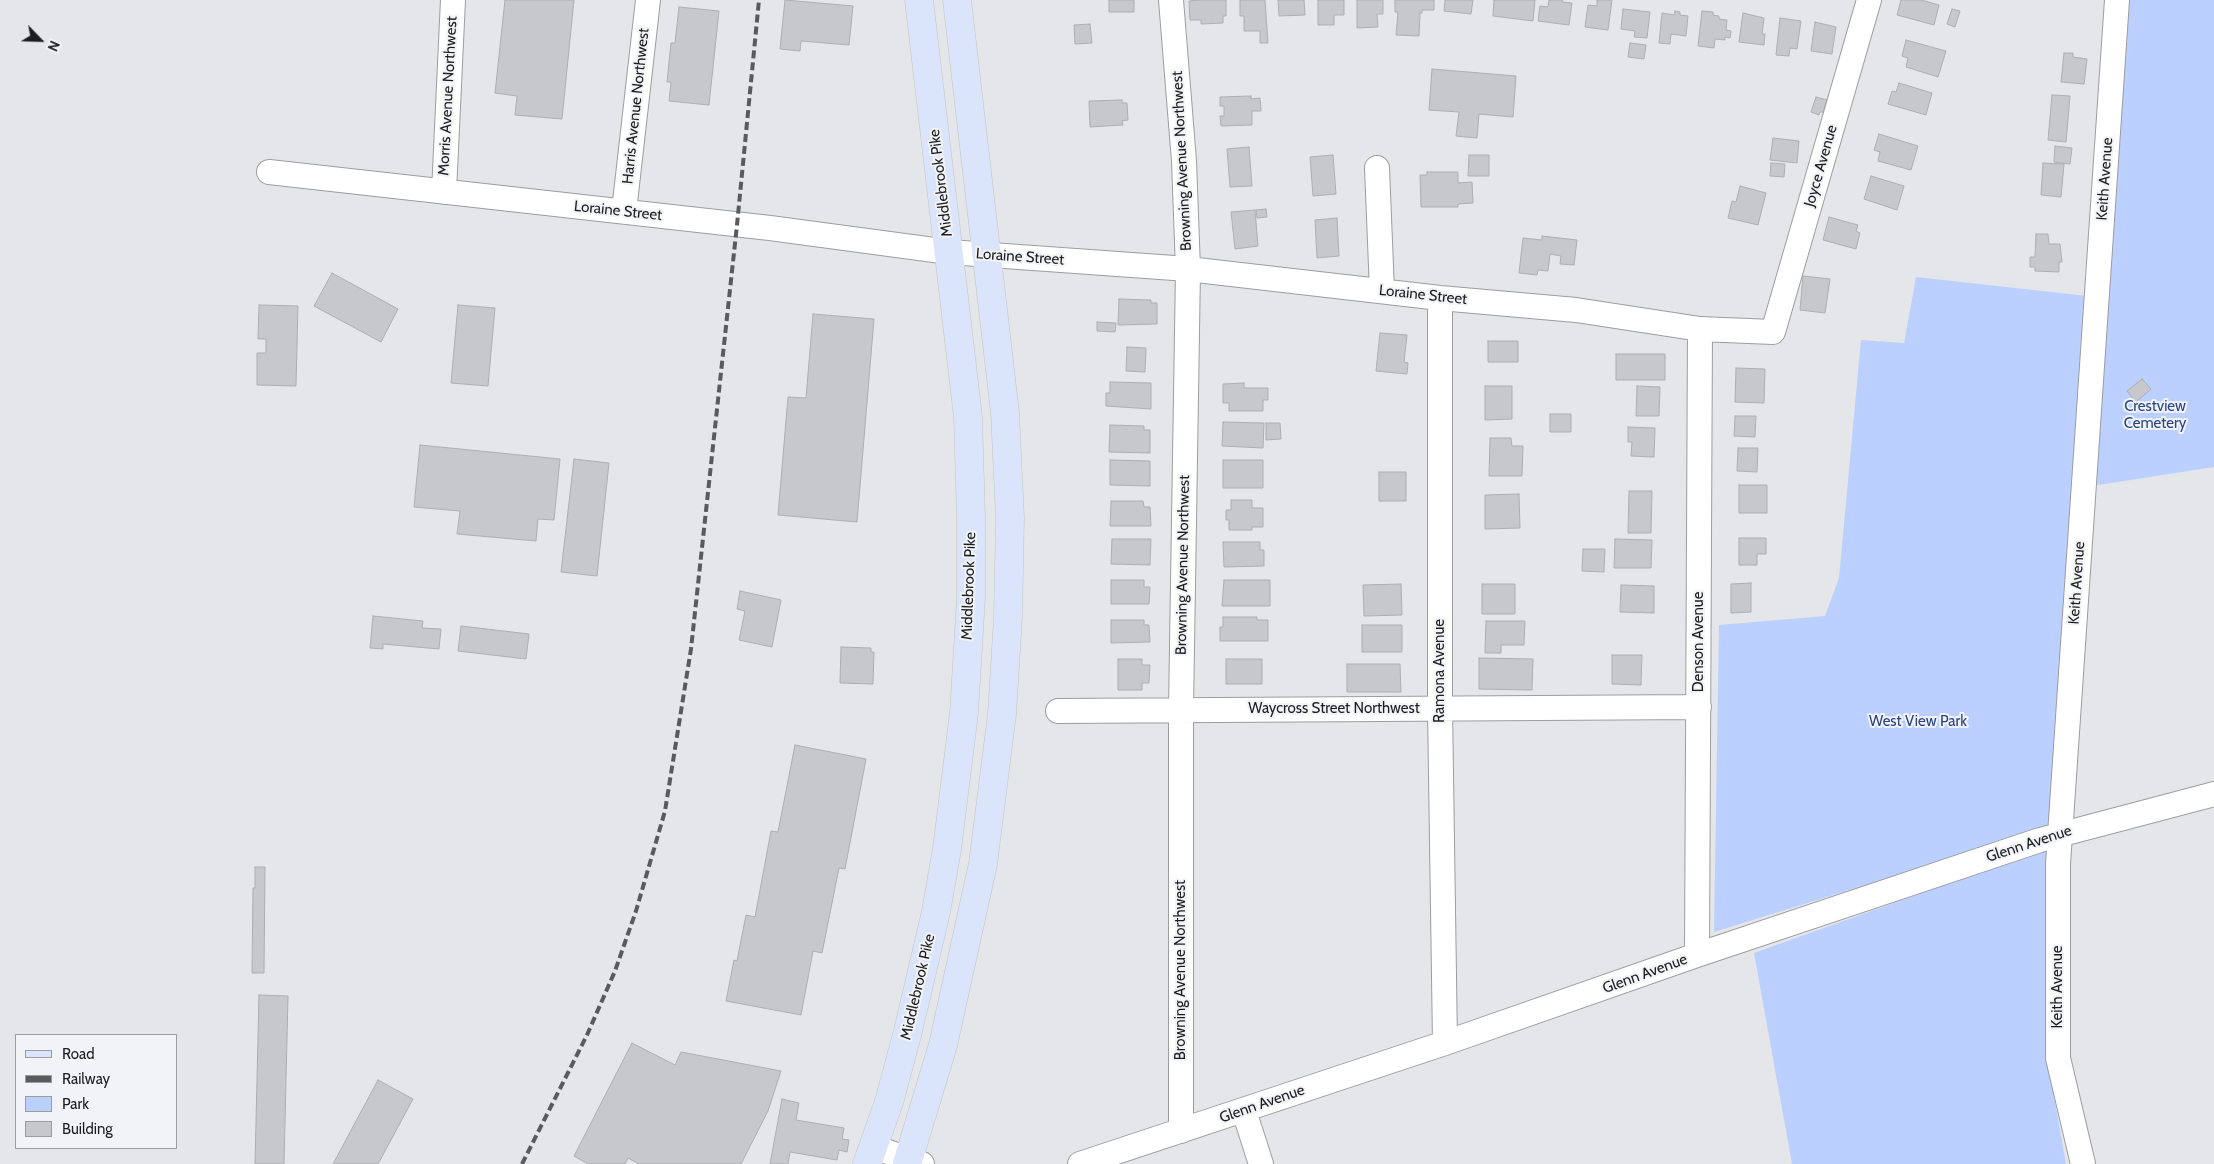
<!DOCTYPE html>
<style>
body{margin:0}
#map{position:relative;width:2214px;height:1164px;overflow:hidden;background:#e4e6e9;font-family:Cabin,sans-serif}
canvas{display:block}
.legend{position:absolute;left:15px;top:1034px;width:162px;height:115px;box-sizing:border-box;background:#f1f3f6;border:1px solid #9c9da0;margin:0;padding:6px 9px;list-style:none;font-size:15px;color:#1c1d1e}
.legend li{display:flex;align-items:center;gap:10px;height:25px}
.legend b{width:25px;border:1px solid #9c9da0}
.north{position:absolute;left:15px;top:15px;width:50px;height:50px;-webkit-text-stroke:4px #f1f3f6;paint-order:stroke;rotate:114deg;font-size:14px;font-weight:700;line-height:20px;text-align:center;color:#1c1d1e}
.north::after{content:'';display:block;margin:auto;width:18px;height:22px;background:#1c1d1e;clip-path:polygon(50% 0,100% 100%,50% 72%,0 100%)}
</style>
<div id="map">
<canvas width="2214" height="1164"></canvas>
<ul class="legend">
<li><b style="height:6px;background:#dae5fb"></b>Road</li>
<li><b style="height:6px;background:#595a5b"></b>Railway</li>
<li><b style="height:14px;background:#bbd0fe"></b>Park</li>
<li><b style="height:14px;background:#c6c8cb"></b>Building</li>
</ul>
<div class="north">N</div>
</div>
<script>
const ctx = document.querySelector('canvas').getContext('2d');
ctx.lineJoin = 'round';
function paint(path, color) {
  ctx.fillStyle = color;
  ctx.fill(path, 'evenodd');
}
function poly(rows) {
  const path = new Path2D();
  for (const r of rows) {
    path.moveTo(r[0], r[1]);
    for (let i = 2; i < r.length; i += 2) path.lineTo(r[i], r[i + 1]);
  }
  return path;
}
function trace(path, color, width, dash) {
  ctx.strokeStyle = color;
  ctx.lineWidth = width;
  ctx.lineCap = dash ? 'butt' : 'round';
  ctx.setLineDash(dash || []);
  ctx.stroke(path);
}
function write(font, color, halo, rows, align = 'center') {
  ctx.font = font + ' Cabin,sans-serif';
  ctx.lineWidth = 4;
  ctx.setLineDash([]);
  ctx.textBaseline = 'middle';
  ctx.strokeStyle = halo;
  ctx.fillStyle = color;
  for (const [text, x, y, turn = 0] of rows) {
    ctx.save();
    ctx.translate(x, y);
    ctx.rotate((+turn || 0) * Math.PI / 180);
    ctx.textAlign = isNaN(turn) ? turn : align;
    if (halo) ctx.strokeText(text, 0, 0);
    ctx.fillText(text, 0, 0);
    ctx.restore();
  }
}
paint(poly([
 [2121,0,2214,0,2214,467,2092,486],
 [1916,277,2088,296,2053,827,1714,932,1719,625,1825,616,1839,578,1861,340,1904,343],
 [2050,847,2045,1045,2066,1164,1792,1164,1754,953]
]), '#bbd0fe');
const building = poly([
 [505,0,574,0,562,119,515,115,517,96,495,93,505,0],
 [785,0,853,6,849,45,801,41,800,51,780,49,785,0],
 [1109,0,1134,0,1134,12,1109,12,1109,0],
 [1200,0,1226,0,1226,16,1223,16,1223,23,1201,24,1201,20,1190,20,1189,1,1200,0],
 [1240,0,1265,0,1268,43,1260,43,1260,31,1244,31,1244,16,1240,16,1240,0],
 [1278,0,1304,0,1305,15,1279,16,1278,0],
 [1318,0,1344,0,1344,15,1334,15,1334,25,1318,25,1318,0],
 [1357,0,1383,0,1383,14,1377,14,1378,27,1357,28,1357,0],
 [1395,0,1434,0,1434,10,1422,10,1422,13,1420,13,1419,36,1396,35,1398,12,1395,12,1395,0],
 [1445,0,1473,0,1471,14,1444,11,1445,0],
 [1494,0,1535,0,1533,21,1493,16,1494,0],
 [1549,0,1563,0,1562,2,1572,3,1569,25,1538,21,1540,6,1548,7,1549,0],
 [1597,0,1612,0,1608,30,1585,27,1588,5,1597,6,1597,0],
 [1901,0,1921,0,1939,5,1934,25,1897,15,1901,0],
 [679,7,719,11,709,105,669,101,671,82,667,82,671,43,675,43,679,7],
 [1623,9,1650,12,1647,38,1634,37,1635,31,1621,29,1623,9],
 [1952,9,1960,11,1955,27,1947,24,1952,9],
 [1675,11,1680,12,1680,15,1688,16,1686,36,1671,34,1670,44,1659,43,1662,13,1674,15,1675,11],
 [1702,11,1713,12,1713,15,1719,16,1719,19,1727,20,1726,30,1731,31,1730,38,1725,37,1725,40,1715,39,1714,48,1698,46,1702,11],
 [1743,13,1764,18,1762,34,1765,34,1764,45,1739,42,1743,13],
 [1780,18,1801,21,1797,49,1790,48,1789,56,1776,55,1780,18],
 [1815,22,1836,27,1832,54,1811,51,1815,22],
 [1090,24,1092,43,1075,44,1074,25,1090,24],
 [1906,40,1946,51,1938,77,1906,67,1908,58,1902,56,1906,40],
 [1630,43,1646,45,1644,59,1628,57,1630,43],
 [2064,53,2073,53,2073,57,2087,59,2084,84,2061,82,2064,53],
 [1432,69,1516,76,1513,117,1479,114,1477,138,1456,136,1459,112,1429,110,1432,69],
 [1899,83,1932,93,1926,115,1888,104,1892,91,1896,92,1899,83],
 [2052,95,2070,96,2066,142,2048,140,2052,95],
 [1251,96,1251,99,1260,98,1261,111,1252,111,1252,125,1221,126,1220,116,1224,116,1224,106,1220,106,1220,97,1251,96],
 [1816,97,1827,100,1823,112,1820,112,1819,115,1811,112,1816,97],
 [1122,100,1122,103,1127,103,1128,120,1122,121,1123,125,1090,127,1089,101,1122,100],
 [1879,134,1918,146,1911,170,1878,161,1880,152,1874,150,1879,134],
 [1773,138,1799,141,1797,163,1770,160,1773,138],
 [2055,146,2072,148,2070,164,2054,162,2055,146],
 [1249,147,1252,186,1230,187,1227,149,1249,147],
 [1333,155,1336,194,1313,196,1310,157,1333,155],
 [1469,155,1489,155,1489,176,1468,176,1469,155],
 [1771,163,1785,164,1784,177,1770,176,1771,163],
 [2043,163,2064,164,2061,197,2041,195,2043,163],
 [1427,172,1458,172,1458,183,1472,182,1473,203,1458,204,1458,207,1421,207,1420,175,1427,175,1427,172],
 [1871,176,1904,186,1897,210,1864,199,1871,176],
 [1740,186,1766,193,1758,225,1728,218,1732,201,1736,202,1740,186],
 [1266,209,1267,217,1257,218,1256,210,1266,209],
 [1255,210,1258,246,1235,249,1231,212,1255,210],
 [1829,217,1858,225,1856,231,1860,233,1856,249,1823,240,1829,217],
 [1337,218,1339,256,1317,258,1315,220,1337,218],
 [2036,234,2048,234,2049,244,2060,244,2062,262,2059,262,2059,272,2035,271,2035,267,2030,267,2030,257,2035,257,2036,234],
 [1542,236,1577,240,1574,265,1560,264,1561,256,1550,254,1548,271,1538,270,1537,275,1519,273,1523,238,1542,240,1542,236],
 [332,273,398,309,381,342,314,306,332,273],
 [1803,276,1830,279,1825,313,1800,310,1803,276],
 [1119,299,1151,300,1151,303,1157,303,1157,324,1118,325,1119,299],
 [259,305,298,306,296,386,257,385,257,353,266,353,266,339,258,339,259,305],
 [458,305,495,308,488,386,451,383,458,305],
 [813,314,874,319,857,522,778,515,788,397,806,398,813,314],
 [1097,322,1116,323,1115,332,1097,331,1097,322],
 [1380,333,1407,335,1404,362,1408,363,1407,374,1376,371,1380,333],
 [1488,341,1518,341,1518,362,1488,362,1488,341],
 [1127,347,1146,348,1145,372,1126,371,1127,347],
 [1616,354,1665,354,1665,380,1616,380,1616,354],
 [1736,368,1765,369,1764,403,1735,402,1736,368],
 [2142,379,2151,389,2136,402,2127,391,2142,379],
 [1110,382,1151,383,1151,409,1106,406,1106,393,1110,393,1110,382],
 [1244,383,1244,388,1268,388,1268,400,1263,400,1263,411,1229,411,1229,403,1223,403,1223,384,1244,383],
 [1485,386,1512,386,1512,419,1485,420,1485,386],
 [1637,386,1660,387,1659,416,1636,416,1637,386],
 [1550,414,1571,414,1571,432,1550,432,1550,414],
 [1735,416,1756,416,1755,437,1734,436,1735,416],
 [1223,422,1264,423,1263,448,1222,446,1223,422],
 [1266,423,1280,423,1281,439,1266,440,1266,423],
 [1110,425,1144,426,1144,430,1150,430,1150,453,1109,452,1110,425],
 [1628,427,1655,428,1654,457,1631,456,1632,442,1628,442,1628,427],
 [1490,438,1511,438,1512,446,1523,446,1522,476,1489,476,1490,438],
 [420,445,560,459,554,520,538,519,536,541,457,534,460,511,414,507,420,445],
 [1738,448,1758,448,1757,472,1737,471,1738,448],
 [574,459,609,463,597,576,561,572,574,459],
 [1110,460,1150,461,1150,486,1110,485,1110,460],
 [1223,460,1263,460,1263,488,1223,488,1223,460],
 [1379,472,1406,472,1406,501,1379,501,1379,472],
 [1739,485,1767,485,1767,513,1739,513,1739,485],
 [1629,491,1652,491,1651,533,1628,533,1629,491],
 [1519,494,1520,528,1485,529,1485,495,1519,494],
 [1231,500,1252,500,1252,508,1263,508,1263,527,1252,527,1252,530,1229,530,1229,520,1226,520,1226,510,1231,510,1231,500],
 [1111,501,1143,501,1144,507,1150,507,1151,526,1110,526,1111,501],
 [1739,538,1766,538,1766,554,1757,554,1757,565,1739,565,1739,538],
 [1112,539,1151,539,1150,565,1111,564,1112,539],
 [1615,539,1652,540,1651,568,1614,568,1615,539],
 [1223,542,1260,542,1260,550,1264,550,1264,566,1224,567,1223,542],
 [1583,549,1605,549,1604,572,1582,571,1583,549],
 [1111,580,1144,580,1144,587,1150,587,1149,604,1111,604,1111,580],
 [1224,580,1270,580,1270,606,1222,606,1224,580],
 [1751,583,1751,612,1731,613,1731,584,1751,583],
 [1401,584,1402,615,1364,616,1363,585,1401,584],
 [1482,584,1515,584,1515,614,1482,614,1482,584],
 [1621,585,1654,586,1654,613,1620,612,1621,585],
 [740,591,781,600,772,647,739,640,745,611,737,609,740,591],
 [373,616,423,621,422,628,441,629,439,649,383,644,383,649,370,648,373,616],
 [1223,617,1257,617,1257,620,1268,620,1268,641,1220,641,1220,627,1223,627,1223,617],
 [1111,620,1144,620,1144,625,1149,625,1150,642,1111,643,1111,620],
 [1486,621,1525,621,1524,645,1501,645,1501,653,1485,653,1486,621],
 [1362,625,1402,625,1402,652,1362,652,1362,625],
 [461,626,529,634,526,659,458,651,461,626],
 [841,647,871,648,871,652,874,652,873,684,840,683,841,647],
 [1612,655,1642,655,1641,685,1612,684,1612,655],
 [1479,658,1533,659,1532,690,1479,689,1479,658],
 [1118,659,1142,659,1142,665,1150,665,1149,683,1142,683,1142,690,1118,690,1118,659],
 [1226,659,1262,659,1262,684,1226,684,1226,659],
 [1347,664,1400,664,1401,692,1347,692,1347,664],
 [795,745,866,759,845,869,839,868,822,953,813,951,801,1015,726,1001,734,960,737,961,746,915,755,917,771,831,778,832,795,745],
 [255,867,265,867,264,973,252,973,253,888,255,888,255,867],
 [259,995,288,996,284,1164,255,1164,259,995],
 [632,1043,675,1065,681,1052,781,1071,768,1111,741,1164,639,1164,628,1158,625,1164,588,1164,574,1156,632,1043],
 [378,1080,413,1099,378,1164,333,1164,378,1080],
 [782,1099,799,1103,796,1120,844,1128,842,1139,849,1140,847,1152,839,1150,837,1160,790,1152,788,1164,770,1164,782,1099]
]);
paint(building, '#c6c8cb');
trace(building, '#adaeb2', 1);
const minor = poly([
 [1171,0,1184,161,1188,269,1181,710,1181,1131],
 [1377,168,1382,291],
 [269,172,770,228,949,252,1188,269,1440,298,1576,310,1700,329,1773,332,1869,0],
 [444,192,453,0],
 [624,211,648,0],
 [1440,298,1440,708,1445,1043],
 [1058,711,1699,707],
 [1697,955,1700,329],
 [1244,1111,1261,1164],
 [874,1147,922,1164],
 [1080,1164,1445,1043,1697,955,2040,840,2214,794],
 [2083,1164,2058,1058,2058,864,2117,0]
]);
const major = poly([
 [867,1164,889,1102,907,1035,936,912,947,849,964,713,971,598,971,518,968,417,919,0],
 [907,1164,943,1045,983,864,1002,714,1008,617,1010,518,1005,413,957,0]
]);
trace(minor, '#9c9da1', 26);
trace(major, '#c4c4c4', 29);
trace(minor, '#fff', 24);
trace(major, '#dae5fb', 28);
trace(poly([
 [522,1164,587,1035,615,971,636,911,665,811,691,649,737,225,759,0]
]), '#595a5b', 4, [8, 4]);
write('15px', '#1c1d1e', '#f1f3f6', [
 ["Morris Avenue Northwest",448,96,-87],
 ["Harris Avenue Northwest",636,106,-84],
 ["Browning Avenue Northwest",1182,161,-93],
 ["Joyce Avenue",1821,166,-74],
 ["Keith Avenue",2105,179,-86],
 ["Middlebrook Pike",941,183,-97],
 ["Loraine Street",618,211,6],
 ["Loraine Street",1020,257,4],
 ["Loraine Street",1423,295,6],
 ["Browning Avenue Northwest",1183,565,-89],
 ["Keith Avenue",2077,583,-86],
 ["Middlebrook Pike",969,586,-88],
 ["Denson Avenue",1699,642,-90],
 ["Ramona Avenue",1440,671,-90],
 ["Waycross Street Northwest",1334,709],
 ["Glenn Avenue",2029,844,-18],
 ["Browning Avenue Northwest",1181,970,-90],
 ["Glenn Avenue",1645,974,-20],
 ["Middlebrook Pike",918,987,-77],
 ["Keith Avenue",2058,987,-90],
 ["Glenn Avenue",1262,1104,-19]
]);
write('15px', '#2c4486', '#f1f3f6', [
 ["Crestview",2155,407],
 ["Cemetery",2155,424],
 ["West View Park",1918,722]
]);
</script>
